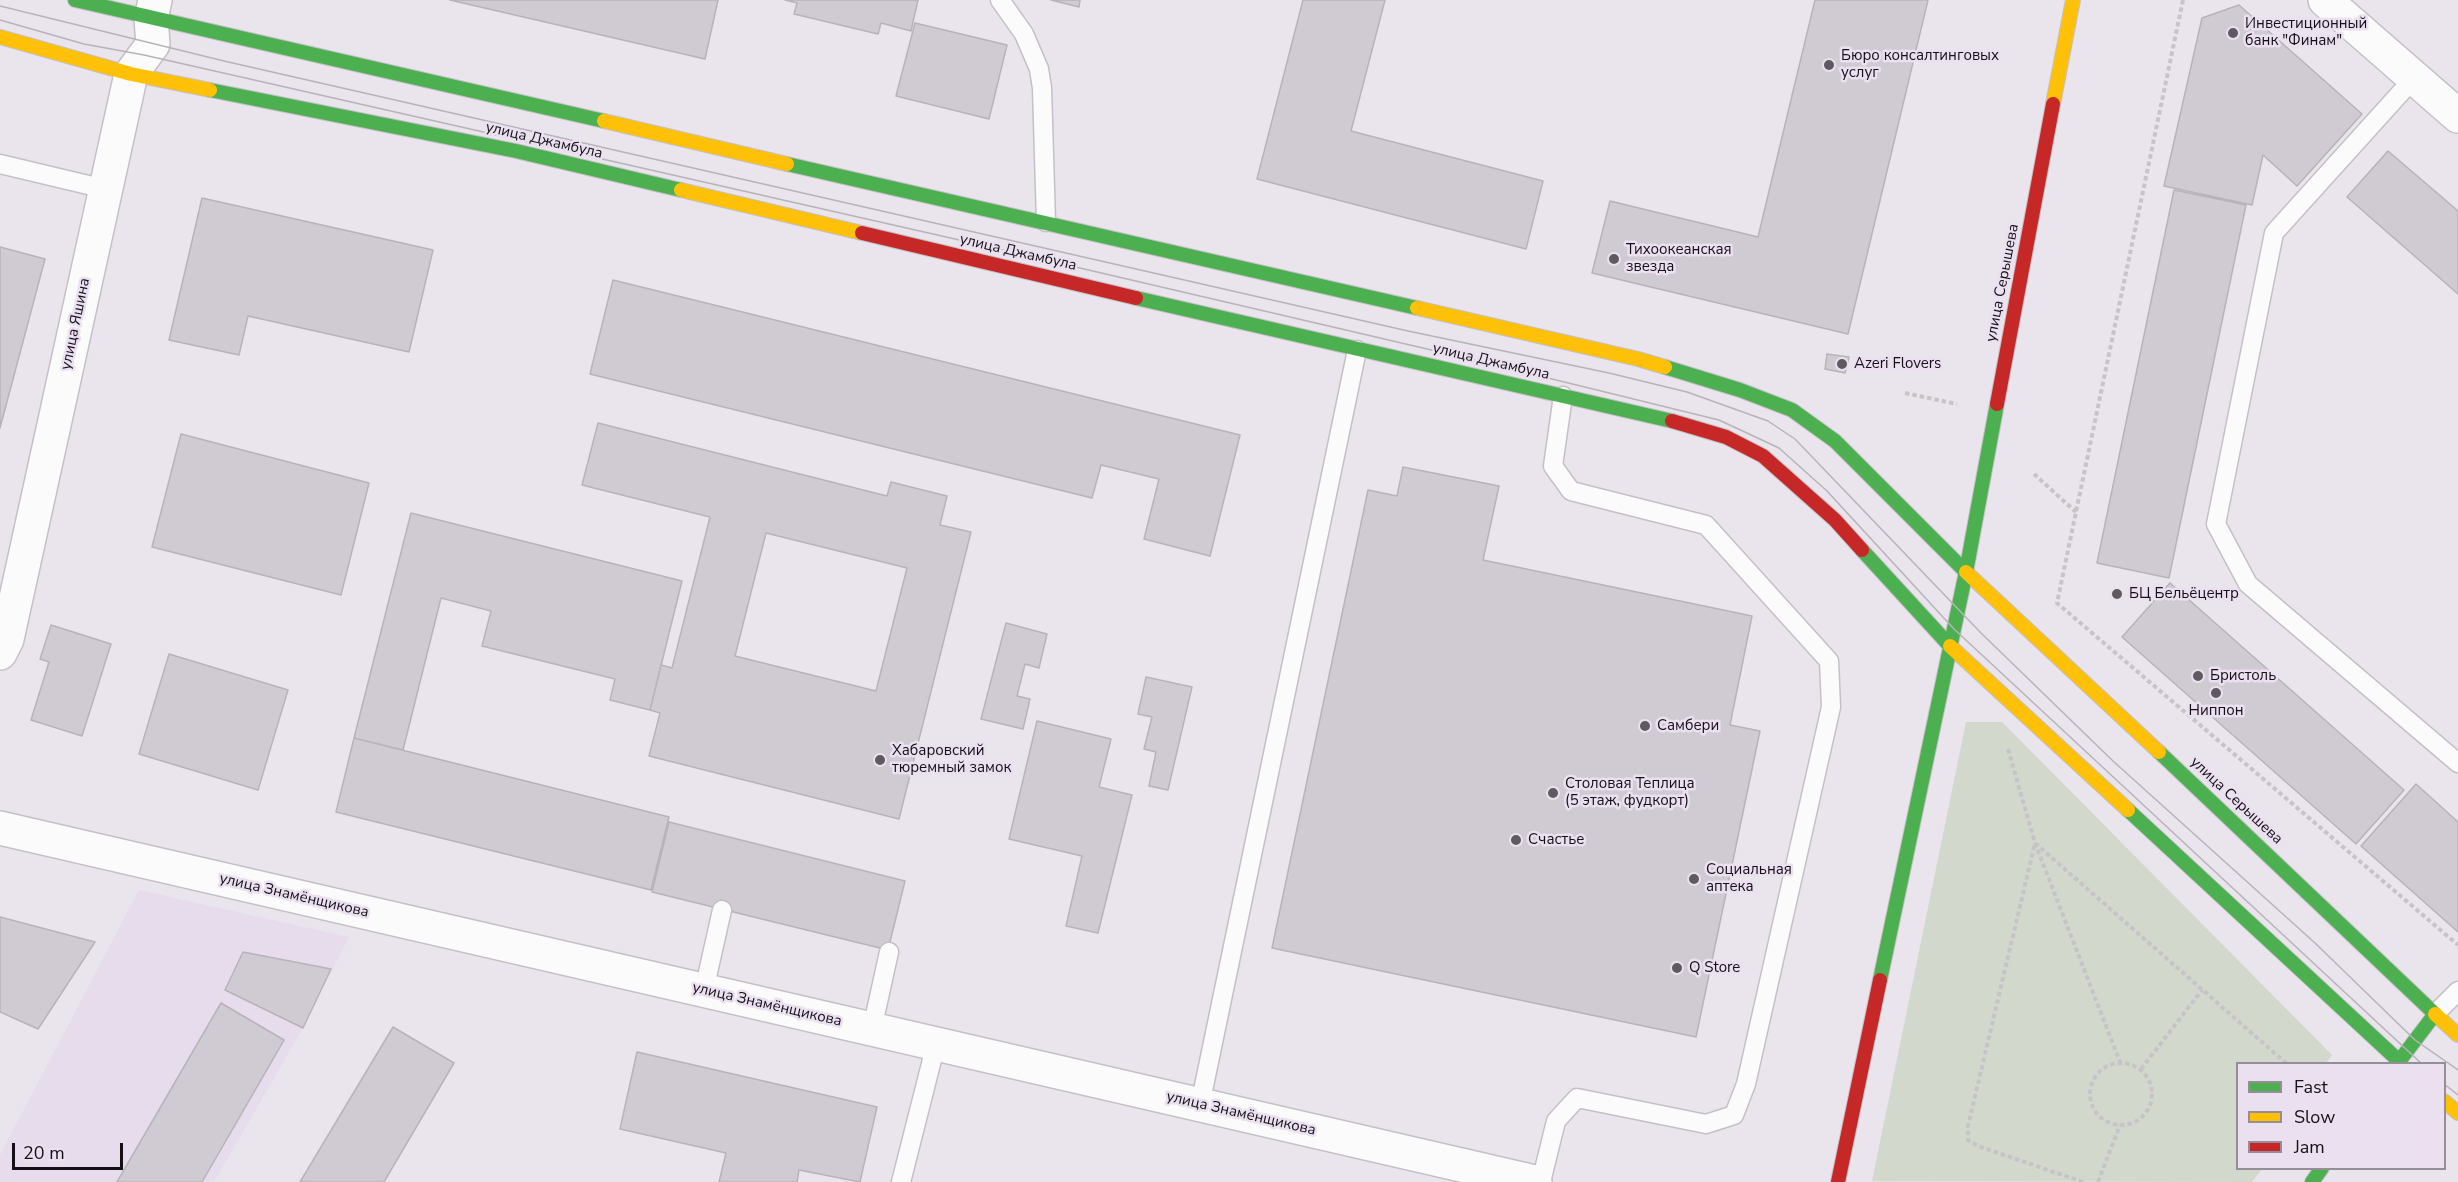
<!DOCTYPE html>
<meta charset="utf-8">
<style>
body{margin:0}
#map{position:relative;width:2458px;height:1182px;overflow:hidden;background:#eae4ec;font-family:"Nunito Sans",sans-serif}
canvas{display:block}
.legend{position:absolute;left:2236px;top:1062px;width:210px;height:108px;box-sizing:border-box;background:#ebe0f0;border:2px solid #958d98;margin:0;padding:8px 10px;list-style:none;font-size:18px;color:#141015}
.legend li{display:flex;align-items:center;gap:12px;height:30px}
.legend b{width:30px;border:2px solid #958d98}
.scale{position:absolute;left:12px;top:1143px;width:111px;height:27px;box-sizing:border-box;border:3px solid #141015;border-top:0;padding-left:8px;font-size:18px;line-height:21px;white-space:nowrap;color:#141015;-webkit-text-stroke:4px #ebe0f0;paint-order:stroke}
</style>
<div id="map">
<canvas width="2458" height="1182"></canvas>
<ul class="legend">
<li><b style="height:8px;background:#4caf50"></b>Fast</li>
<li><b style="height:8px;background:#ffc107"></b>Slow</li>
<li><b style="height:8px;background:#c62828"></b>Jam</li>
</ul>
<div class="scale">20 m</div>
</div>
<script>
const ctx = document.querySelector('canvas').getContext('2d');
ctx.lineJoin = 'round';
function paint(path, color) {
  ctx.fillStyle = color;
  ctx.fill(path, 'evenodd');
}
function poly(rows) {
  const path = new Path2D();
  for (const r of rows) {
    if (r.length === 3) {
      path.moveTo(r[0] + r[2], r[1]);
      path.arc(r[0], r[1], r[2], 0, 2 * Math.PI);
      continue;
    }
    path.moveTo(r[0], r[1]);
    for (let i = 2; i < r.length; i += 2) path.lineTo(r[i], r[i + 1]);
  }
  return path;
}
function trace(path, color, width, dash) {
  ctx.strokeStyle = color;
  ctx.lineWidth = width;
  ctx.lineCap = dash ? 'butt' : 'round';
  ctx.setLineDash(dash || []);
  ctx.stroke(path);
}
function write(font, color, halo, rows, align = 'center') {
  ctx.font = font + ' "Nunito Sans",sans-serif';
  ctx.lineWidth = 5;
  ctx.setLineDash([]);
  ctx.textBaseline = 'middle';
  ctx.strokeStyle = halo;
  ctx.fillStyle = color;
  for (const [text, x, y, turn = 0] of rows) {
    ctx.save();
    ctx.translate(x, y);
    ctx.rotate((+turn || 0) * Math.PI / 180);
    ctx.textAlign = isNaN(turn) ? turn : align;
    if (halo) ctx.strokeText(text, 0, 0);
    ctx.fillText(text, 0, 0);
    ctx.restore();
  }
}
paint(poly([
 [139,890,349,937,303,1028,214,1182,0,1182,0,1155]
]), '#e7dcec');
paint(poly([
 [1966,722,2002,722,2332,1055,2326,1063,2238,1064,2238,1168,2262,1169,2252,1182,1872,1181]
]), '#d2d8cc');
const building = poly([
 [450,0,718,0,705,59,450,0],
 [785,0,918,0,911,31,881,23,878,34,794,14,797,3,785,0],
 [1051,0,1080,0,1079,7,1051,0],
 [1303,0,1385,0,1351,131,1543,181,1526,249,1257,179,1303,0],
 [1815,0,1928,0,1848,334,1592,273,1610,201,1758,237,1815,0],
 [2239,5,2362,114,2297,186,2263,155,2252,205,2164,186,2202,18,2239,5],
 [915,23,1007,45,989,119,896,96,915,23],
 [2388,151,2458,211,2458,294,2347,197,2388,151],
 [2174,190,2246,205,2169,578,2097,563,2174,190],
 [202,198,433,250,409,352,248,316,239,355,169,340,202,198],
 [0,247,45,259,0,428,0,247],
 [613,280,1240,435,1210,556,1144,539,1159,479,1101,465,1092,498,590,374,613,280],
 [1827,354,1849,357,1845,373,1825,369,1827,354],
 [598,423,887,496,891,482,947,496,940,525,971,532,899,819,649,756,660,713,650,710,661,665,672,668,710,517,582,485,598,423],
 [766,533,907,568,876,691,735,656,766,533],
 [181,434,369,483,341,595,152,547,181,434],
 [1403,467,1499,486,1483,560,1752,616,1730,725,1760,731,1696,1037,1272,948,1368,490,1397,496,1403,467],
 [411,513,682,581,650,710,610,700,615,679,482,646,491,611,441,598,403,750,354,738,411,513],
 [2170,583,2404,790,2356,844,2122,637,2170,583],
 [1006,623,1047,634,1039,668,1025,664,1017,696,1030,699,1023,729,981,719,1006,623],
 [51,625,111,644,82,736,31,720,49,662,40,659,51,625],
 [169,654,288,690,258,790,139,754,169,654],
 [1146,677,1192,687,1168,790,1149,786,1156,752,1144,749,1152,717,1138,714,1146,677],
 [1037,721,1111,739,1099,787,1132,795,1098,933,1066,926,1082,856,1009,839,1037,721],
 [354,738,669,817,651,890,336,812,354,738],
 [2416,784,2458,822,2458,932,2361,846,2416,784],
 [669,822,905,881,888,950,652,892,669,822],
 [0,917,95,942,38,1029,0,1012,0,917],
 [243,952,331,969,303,1028,225,990,243,952],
 [221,1003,284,1040,202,1182,117,1182,221,1003],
 [393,1027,454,1063,384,1182,300,1182,393,1027],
 [637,1052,877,1107,860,1182,799,1170,797,1182,719,1182,726,1153,620,1129,637,1052]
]);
paint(building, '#d0cbd2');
trace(building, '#b8b3b9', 1.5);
const lane = poly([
 [1000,0,1024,34,1039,69,1042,88,1046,222],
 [2414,78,2274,233,2216,524,2248,584,2458,763],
 [0,164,105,189],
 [704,990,722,910],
 [2435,1014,2458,991],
 [872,1029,889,952],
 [1200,1105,1357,350],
 [901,1182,936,1044],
 [1541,1182,1556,1121,1577,1098,1706,1124,1734,1115,1746,1084,1831,707,1829,661,1706,525,1571,491,1553,466,1563,396]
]);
const street = poly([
 [2325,0,2458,116],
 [0,653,7,639,131,74,153,44,151,19,155,0],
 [0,828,1535,1182]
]);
const fast = poly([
 [75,0,604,121],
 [210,90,516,151,681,190],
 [787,164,1417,308],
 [1136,298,1672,421],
 [1665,367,1740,390,1792,410,1835,441,1966,572],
 [1862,550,1950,646],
 [2159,752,2435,1014,2397,1064],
 [2128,810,2399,1061],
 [1880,980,1966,572,1997,404],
 [2312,1182,2322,1168]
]);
const slow = poly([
 [0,37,131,74,210,90],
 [2053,104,2073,0],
 [604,121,787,164],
 [681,190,862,233],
 [1417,308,1638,359,1665,367],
 [1966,572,2159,752],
 [1950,646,2128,810],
 [2435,1014,2458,1035],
 [2444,1101,2458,1113]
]);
const jam = poly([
 [862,233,1136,298],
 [1997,404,2053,104],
 [1672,421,1726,437,1763,456,1835,520,1862,550],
 [1838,1182,1880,980]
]);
trace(lane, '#c5c0c7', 21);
trace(street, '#c5c0c7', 36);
trace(fast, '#c5c0c7', 16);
trace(slow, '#c5c0c7', 16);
trace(jam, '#c5c0c7', 16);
trace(poly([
 [2183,0,2057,603,2458,945],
 [1905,393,1957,404],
 [2034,474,2076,512],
 [2008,749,2035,843,2120,1062],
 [2121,1094,31],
 [2141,1069,2202,990],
 [2083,1182,1978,1146,1968,1140,1968,1126,2035,843,2287,1064],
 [2098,1182,2120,1125]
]), '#c7c4c8', 4, [4.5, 3]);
trace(lane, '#fcfbfc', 18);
trace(street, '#fcfbfc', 33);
trace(fast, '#4caf50', 14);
trace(slow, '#ffc107', 14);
trace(jam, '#c62828', 14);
trace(poly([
 [0,6,224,61,1408,331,1609,373,1687,392,1768,421,1795,439,1981,633,2113,761,2315,943,2415,1040,2458,1070],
 [0,20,84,44,144,55,977,244,1483,362,1719,420,1779,448,1827,491,1954,629,2422,1064],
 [2444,1084,2458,1095]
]), '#b6b4b6', 1.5);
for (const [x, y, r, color] of [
 [2233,33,6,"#5f5a60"],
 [1829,65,6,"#5f5a60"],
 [1614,259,6,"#5f5a60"],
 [1842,364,6,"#5f5a60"],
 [2117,594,6,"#5f5a60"],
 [2198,676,6,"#5f5a60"],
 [2216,693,6,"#5f5a60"],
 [1645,726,6,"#5f5a60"],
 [880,760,6,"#5f5a60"],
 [1553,793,6,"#5f5a60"],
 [1516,840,6,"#5f5a60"],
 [1694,879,6,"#5f5a60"],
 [1677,968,6,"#5f5a60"]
]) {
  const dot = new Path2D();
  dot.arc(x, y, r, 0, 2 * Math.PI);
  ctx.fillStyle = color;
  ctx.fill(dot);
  trace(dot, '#ebe0f0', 2);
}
write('15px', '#141015', '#ebe0f0', [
 ["Инвестиционный",2245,24],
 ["банк \"Финам\"",2245,41],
 ["Бюро консалтинговых",1841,56],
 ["услуг",1841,73],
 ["Тихоокеанская",1626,250],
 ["звезда",1626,267],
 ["Azeri Flovers",1854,364],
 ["БЦ Бельёцентр",2129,594],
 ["Бристоль",2210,676],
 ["Ниппон",2216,711,"center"],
 ["Самбери",1657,726],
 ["Хабаровский",892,751],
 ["тюремный замок",892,768],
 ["Столовая Теплица",1565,784],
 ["(5 этаж, фудкорт)",1565,801],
 ["Счастье",1528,840],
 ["Социальная",1706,870],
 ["аптека",1706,887],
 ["Q Store",1689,968]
], 'left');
write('15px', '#141015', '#ebe0f0', [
 ["улица Джамбула",544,141,13],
 ["улица Джамбула",1018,253,13],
 ["улица Серышева",2003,283,-79],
 ["улица Яшина",76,324,-78],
 ["улица Джамбула",1491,362,13],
 ["улица Серышева",2236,801,43],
 ["улица Знамёнщикова",294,896,13],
 ["улица Знамёнщикова",767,1005,13],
 ["улица Знамёнщикова",1241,1114,13]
]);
</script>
